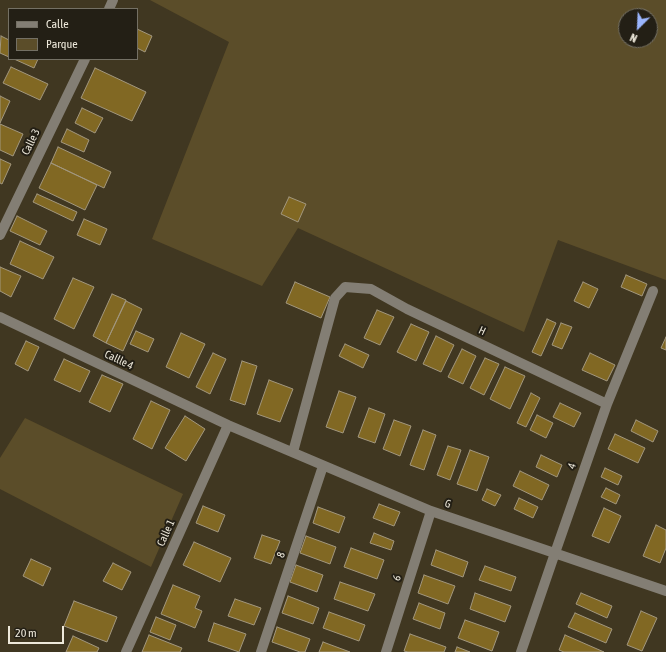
<!DOCTYPE html>
<style>
body{margin:0}
#map{position:relative;width:666px;height:652px;overflow:hidden;background:#403721;font-family:"Asap Condensed",sans-serif}
canvas{display:block}
.legend{position:absolute;left:8px;top:8px;width:130px;height:52px;box-sizing:border-box;background:#231f15;border:1px solid #747064;margin:0;padding:5px 7px;list-style:none;font-size:12px;color:#eee9db}
.legend li{display:flex;align-items:center;gap:8px;height:20px}
.legend b{width:20px;border:1px solid #747064}
.north{position:absolute;left:618px;top:8px;width:40px;height:40px;box-sizing:border-box;background:#231f15;border:1px solid #747064;border-radius:50%;rotate:204deg;font-size:11px;font-weight:700;line-height:16px;text-align:center;color:#eee9db}
.north::after{content:'';display:block;margin:auto;width:14px;height:18px;background:#9ab5fd;clip-path:polygon(50% 0,100% 100%,50% 72%,0 100%)}
.scale{position:absolute;left:8px;top:626px;width:56px;height:18px;box-sizing:border-box;border:2px solid #eee9db;border-top:0;padding-left:5px;font-size:12px;line-height:14px;white-space:nowrap;color:#eee9db;-webkit-text-stroke:3px #231f15;paint-order:stroke}
</style>
<div id="map">
<canvas width="666" height="652"></canvas>
<ul class="legend">
<li><b style="height:5px;background:#837e74"></b>Calle</li>
<li><b style="height:11px;background:#5b4d29"></b>Parque</li>
</ul>
<div class="north">N</div>
<div class="scale">20 m</div>
</div>
<script>
const ctx = document.querySelector('canvas').getContext('2d');
ctx.lineJoin = 'round';
function paint(path, color) {
  ctx.fillStyle = color;
  ctx.fill(path, 'evenodd');
}
function poly(rows) {
  const path = new Path2D();
  for (const r of rows) {
    path.moveTo(r[0], r[1]);
    for (let i = 2; i < r.length; i += 2) path.lineTo(r[i], r[i + 1]);
  }
  return path;
}
function trace(path, color, width, dash) {
  ctx.strokeStyle = color;
  ctx.lineWidth = width;
  ctx.lineCap = dash ? 'butt' : 'round';
  ctx.setLineDash(dash || []);
  ctx.stroke(path);
}
function write(font, color, halo, rows, align = 'center') {
  ctx.font = font + ' "Asap Condensed",sans-serif';
  ctx.lineWidth = 4;
  ctx.setLineDash([]);
  ctx.textBaseline = 'middle';
  ctx.strokeStyle = halo;
  ctx.fillStyle = color;
  for (const [text, x, y, turn = 0] of rows) {
    ctx.save();
    ctx.translate(x, y);
    ctx.rotate((+turn || 0) * Math.PI / 180);
    ctx.textAlign = isNaN(turn) ? turn : align;
    if (halo) ctx.strokeText(text, 0, 0);
    ctx.fillText(text, 0, 0);
    ctx.restore();
  }
}
paint(poly([
 [150,0,666,0,666,280,558,240,524,332,298,228,262,286,152,239,229,42],
 [626,16,650,16,650,40,626,40],
 [25,418,183,494,151,567,0,489,0,458]
]), '#5b4d29');
const building = poly([
 [137,29,152,36,145,52,137,48,137,29],
 [1,36,9,40,9,57,0,53,1,36],
 [14,59,38,59,34,68,14,59],
 [11,67,48,84,40,100,3,83,11,67],
 [95,68,146,92,132,121,81,98,95,68],
 [0,96,10,101,0,123,0,96],
 [82,108,103,118,95,133,75,123,82,108],
 [0,124,23,134,13,156,0,150,0,124],
 [67,129,89,140,84,152,61,142,67,129],
 [58,147,111,172,104,188,51,163,58,147],
 [0,159,11,164,2,184,0,183,0,159],
 [51,163,97,185,85,210,39,188,51,163],
 [37,194,77,212,73,221,33,202,37,194],
 [289,197,306,204,298,222,281,214,289,197],
 [17,216,47,231,40,245,10,231,17,216],
 [84,219,107,229,100,245,77,235,84,219],
 [20,241,54,257,43,279,10,264,20,241],
 [0,267,21,276,11,297,0,291,0,267],
 [626,275,647,284,642,296,621,287,626,275],
 [73,278,94,287,74,329,54,319,73,278],
 [295,282,330,297,321,318,286,303,295,282],
 [583,282,598,289,589,308,574,301,583,282],
 [112,294,126,300,106,343,93,336,112,294],
 [126,301,142,309,123,351,106,343,126,301],
 [377,310,394,317,380,345,364,338,377,310],
 [547,319,556,323,541,356,532,352,547,319],
 [561,323,572,327,562,349,552,345,561,323],
 [411,324,429,332,416,361,397,352,411,324],
 [136,331,154,339,148,352,130,344,136,331],
 [181,333,205,344,189,378,166,367,181,333],
 [436,336,454,345,441,372,423,364,436,336],
 [666,337,666,350,661,348,666,337],
 [26,341,39,347,28,371,15,364,26,341],
 [345,344,369,355,363,368,339,356,345,344],
 [462,349,476,356,463,384,448,377,462,349],
 [213,353,226,359,210,394,196,387,213,353],
 [590,353,615,365,607,381,582,370,590,353],
 [485,358,499,364,484,395,470,388,485,358],
 [64,359,90,371,80,392,54,380,64,359],
 [242,361,257,366,245,405,230,400,242,361],
 [505,367,525,376,510,409,490,399,505,367],
 [102,375,123,384,110,412,89,402,102,375],
 [269,380,293,389,280,422,257,414,269,380],
 [339,391,356,397,343,433,326,427,339,391],
 [531,393,540,398,526,427,517,423,531,393],
 [151,401,170,410,152,449,133,439,151,401],
 [560,403,581,413,574,427,553,417,560,403],
 [369,408,385,414,375,443,358,437,369,408],
 [537,415,553,423,546,438,530,430,537,415],
 [185,416,205,429,186,461,165,448,185,416],
 [394,420,411,426,400,456,383,449,394,420],
 [636,420,658,431,653,442,631,431,636,420],
 [423,430,436,435,424,470,410,465,423,430],
 [615,434,645,448,638,463,608,449,615,434],
 [448,446,461,450,450,480,437,475,448,446],
 [470,450,489,457,477,491,457,484,470,450],
 [541,455,562,465,557,477,536,467,541,455],
 [605,468,622,476,618,485,601,477,605,468],
 [520,471,549,485,542,500,513,486,520,471],
 [606,488,620,495,616,504,601,497,606,488],
 [487,489,501,495,495,506,482,500,487,489],
 [519,498,538,507,533,518,514,509,519,498],
 [379,504,400,512,394,526,373,518,379,504],
 [203,506,225,515,218,532,196,523,203,506],
 [318,507,345,517,339,533,313,523,318,507],
 [604,508,621,516,609,543,592,536,604,508],
 [656,525,666,530,666,548,660,563,643,556,656,525],
 [374,533,394,541,391,550,370,543,374,533],
 [262,535,280,541,271,564,254,558,262,535],
 [306,536,336,547,330,564,300,553,306,536],
 [194,542,231,558,220,582,183,565,194,542],
 [351,548,384,560,377,579,344,567,351,548],
 [436,550,468,562,463,577,431,565,436,550],
 [31,559,51,568,43,586,23,576,31,559],
 [113,563,131,572,122,590,103,581,113,563],
 [296,565,323,575,317,592,290,582,296,565],
 [485,566,516,577,511,591,479,580,485,566],
 [424,575,455,586,448,604,418,593,424,575],
 [340,582,375,594,368,611,334,599,340,582],
 [173,585,200,596,195,608,202,611,195,628,161,614,173,585],
 [475,593,511,606,505,622,470,609,475,593],
 [581,593,612,606,607,618,576,604,581,593],
 [288,596,319,608,313,624,282,613,288,596],
 [235,599,261,608,254,625,228,616,235,599],
 [74,601,117,617,107,642,64,626,74,601],
 [419,603,445,613,440,629,413,619,419,603],
 [641,611,657,618,642,651,627,645,641,611],
 [329,612,365,625,359,641,323,628,329,612],
 [575,613,612,629,606,643,568,627,575,613],
 [156,617,176,625,170,640,150,632,156,617],
 [465,620,499,632,492,651,458,638,465,620],
 [214,623,246,634,239,652,208,641,214,623],
 [277,627,310,639,305,652,300,652,272,642,277,627],
 [410,634,446,647,444,652,408,652,404,651,410,634],
 [149,635,182,648,180,652,142,652,149,635],
 [565,635,604,652,564,652,559,650,565,635],
 [73,636,99,648,97,652,66,652,73,636],
 [323,642,350,652,319,652,323,642],
 [457,647,470,652,455,652,457,647]
]);
paint(building, '#816823');
trace(building, '#a2977e', 1);
trace(poly([
 [109,9,113,0],
 [0,235,85,59],
 [0,317,228,425,431,511,666,591],
 [293,452,335,298,345,287,371,289,407,309,607,404],
 [126,652,228,425],
 [261,652,323,466],
 [386,652,431,511],
 [521,652,555,553,607,404,653,291]
]), '#837e74', 10);
write('11px', '#eee9db', '#231f15', [
 ["Calle 3",31,142,-64],
 ["H",482,331,25],
 ["Callle 4",119,360,25],
 ["4",572,466,-71],
 ["G",448,504,19],
 ["Calle 1",166,533,-66],
 ["8",281,555,-71],
 ["6",397,578,-72]
]);
</script>
